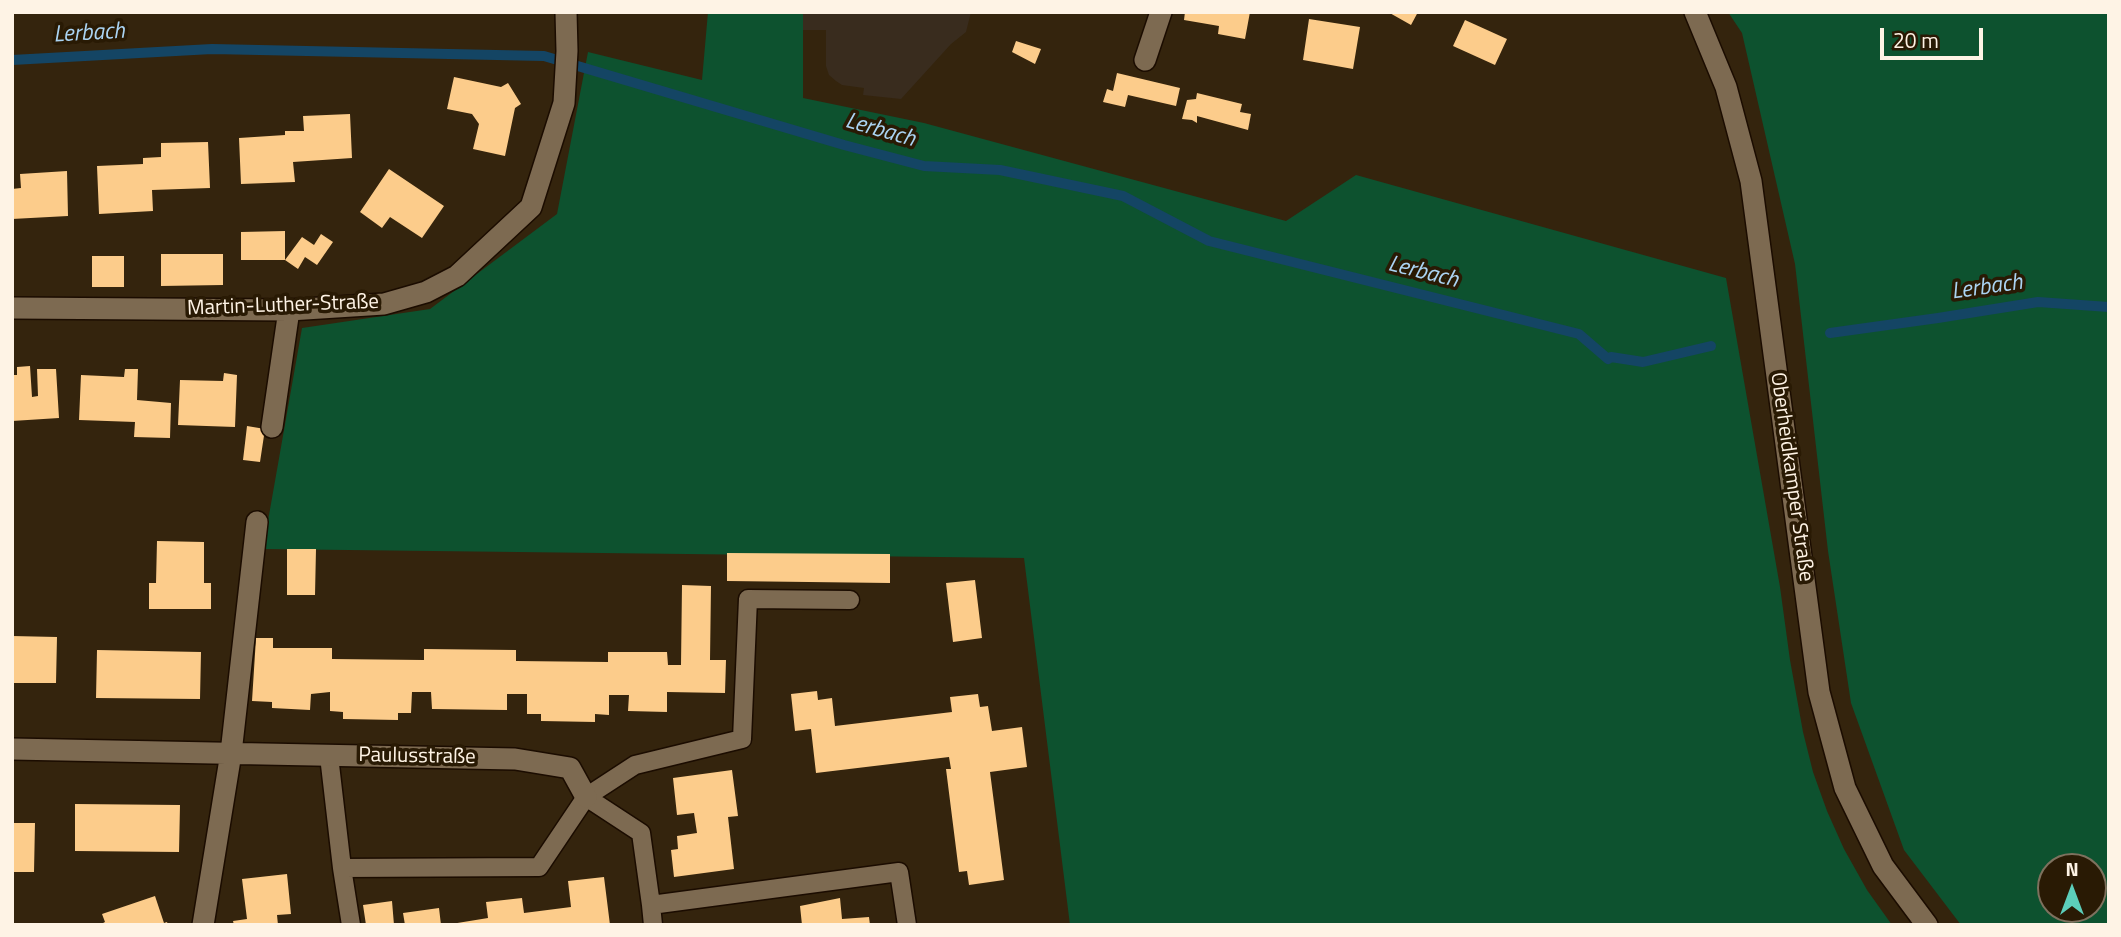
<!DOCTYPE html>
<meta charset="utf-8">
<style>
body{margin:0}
#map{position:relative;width:2121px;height:937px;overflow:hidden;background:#34240d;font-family:"Titillium Web",sans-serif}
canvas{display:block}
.frame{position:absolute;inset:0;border:14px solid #fef3e5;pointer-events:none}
.north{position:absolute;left:2037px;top:853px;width:70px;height:70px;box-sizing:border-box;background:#291a04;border:2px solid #7e715e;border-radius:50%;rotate:0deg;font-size:19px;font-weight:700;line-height:28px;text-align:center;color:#fef3e5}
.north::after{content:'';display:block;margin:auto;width:24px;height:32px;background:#5cceba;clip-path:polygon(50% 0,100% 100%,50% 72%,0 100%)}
.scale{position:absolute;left:1880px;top:28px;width:103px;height:32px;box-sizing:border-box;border:4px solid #fef3e5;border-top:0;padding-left:9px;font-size:21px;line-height:24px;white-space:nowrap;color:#fef3e5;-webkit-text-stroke:5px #291a04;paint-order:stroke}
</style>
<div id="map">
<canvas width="2121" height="937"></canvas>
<div class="frame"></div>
<div class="north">N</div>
<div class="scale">20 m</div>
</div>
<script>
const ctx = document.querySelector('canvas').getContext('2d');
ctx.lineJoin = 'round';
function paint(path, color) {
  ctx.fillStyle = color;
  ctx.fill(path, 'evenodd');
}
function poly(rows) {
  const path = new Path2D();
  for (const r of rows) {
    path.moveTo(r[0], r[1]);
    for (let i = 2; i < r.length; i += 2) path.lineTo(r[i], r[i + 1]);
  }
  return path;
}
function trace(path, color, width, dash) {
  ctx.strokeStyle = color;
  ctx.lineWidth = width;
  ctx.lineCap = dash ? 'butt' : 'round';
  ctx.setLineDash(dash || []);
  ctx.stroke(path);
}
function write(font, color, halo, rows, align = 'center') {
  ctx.font = font + ' "Titillium Web",sans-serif';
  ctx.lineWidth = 7;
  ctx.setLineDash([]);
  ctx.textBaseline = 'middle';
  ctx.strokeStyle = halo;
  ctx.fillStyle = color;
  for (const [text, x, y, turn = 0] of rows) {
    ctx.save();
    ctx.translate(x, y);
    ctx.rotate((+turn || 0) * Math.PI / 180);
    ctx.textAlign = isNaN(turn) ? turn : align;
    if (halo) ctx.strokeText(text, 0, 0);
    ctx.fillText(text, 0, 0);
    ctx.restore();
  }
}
paint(poly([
 [803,12,971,12,966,32,951,44,901,99,863,95,864,88,842,85,836,81,829,75,826,66,826,30,803,30]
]), '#392c1e');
paint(poly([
 [708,12,803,12,803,98,924,123,1286,221,1356,175,1726,278,1780,587,1790,660,1803,732,1813,772,1827,811,1844,849,1867,890,1892,925,1070,925,1024,558,263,549,302,328,430,309,557,214,588,52,702,80],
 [1728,12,2109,12,2109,925,1961,925,1904,850,1851,703,1828,551,1795,264,1742,33],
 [2051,867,2093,867,2093,909,2051,909]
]), '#0d522f');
trace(poly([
 [12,60,212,49,544,56,844,145,924,166,1000,170,1123,196,1209,241,1579,334,1608,359,1611,357,1643,362,1711,346],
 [1830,333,1938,318,2038,302,2109,307]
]), '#144564', 10);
paint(poly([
 [1185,12,1250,12,1245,39,1218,34,1219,26,1184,20],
 [1388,12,1418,12,1411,25],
 [1309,19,1360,27,1353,69,1303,60],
 [1465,20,1507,39,1495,65,1453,46],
 [1016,41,1041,49,1035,64,1012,52],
 [1117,73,1180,88,1176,106,1128,95,1125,107,1103,102,1107,89,1113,91],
 [454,77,501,87,508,83,521,104,515,108,505,156,473,149,479,124,472,114,447,109],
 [1197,93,1242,104,1240,112,1251,114,1248,130,1197,116,1197,123,1192,120,1182,119,1187,100,1196,99],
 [350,114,352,158,293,162,295,182,241,184,239,138,285,135,285,131,304,131,303,116],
 [208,142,210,188,152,190,153,211,99,214,97,166,143,164,143,158,161,157,161,143],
 [389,169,444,206,422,238,390,217,382,228,360,212],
 [67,171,68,216,12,219,12,189,21,188,20,174],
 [285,231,285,260,302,237,314,245,321,234,333,242,317,265,305,257,298,269,285,260,241,260,241,232],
 [161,254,223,254,223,285,161,286],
 [92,256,124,256,124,287,92,287],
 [30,366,32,397,38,396,37,369,56,369,59,418,12,421,12,375,17,375,17,367],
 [125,369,138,369,137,400,171,403,170,438,134,437,135,422,79,420,81,375,124,377],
 [224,373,237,375,235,427,178,425,180,380,223,381],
 [247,426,265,429,260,462,243,460],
 [157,541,204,542,204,583,211,583,211,609,149,609,149,583,156,583],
 [287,549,316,549,315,595,287,595],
 [727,553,890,554,890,583,727,581],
 [975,580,982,638,953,642,946,583],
 [682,585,711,586,710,660,726,660,725,693,667,692,667,712,628,711,629,695,609,695,609,715,595,714,595,722,541,721,541,714,527,714,527,694,507,694,507,710,432,709,431,692,412,692,411,713,398,713,398,720,343,719,343,712,330,711,330,692,311,694,310,710,272,708,272,702,252,701,256,638,273,638,273,648,332,648,332,659,424,660,424,649,516,650,516,661,608,662,608,652,667,652,668,665,681,665],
 [12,636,57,637,56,683,12,683],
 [97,650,201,652,200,699,96,698],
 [817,691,818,700,832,698,835,726,952,712,950,697,978,694,980,707,988,706,992,731,1022,727,1027,767,990,772,1004,880,969,885,967,871,959,872,946,769,951,769,949,757,816,773,811,729,795,731,791,694],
 [732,770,738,816,728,817,734,869,674,877,671,850,678,849,677,836,697,833,694,813,677,815,673,778],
 [75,804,180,805,179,852,75,851],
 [12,823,35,823,34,872,12,872],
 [287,874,291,914,277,915,278,925,234,925,233,921,247,919,242,879],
 [604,877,610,925,445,925,488,918,486,902,522,898,524,913,571,907,568,881],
 [155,896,164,923,167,922,168,925,99,925,105,922,102,914],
 [840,898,842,919,869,917,870,925,802,925,800,906],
 [392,901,394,925,366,925,363,905],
 [439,908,441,925,405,925,403,913]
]), '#fccc8b');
const lane = poly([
 [329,756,342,868],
 [586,797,641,833,651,905,899,872,907,925],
 [651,905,653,925],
 [351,925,342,868,539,867,586,797,635,765,742,739,748,599,850,600]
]);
const street = poly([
 [1695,12,1726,87,1751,181,1819,692,1845,788,1883,866,1927,925],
 [1145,60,1161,12],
 [12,308,289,310,384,304,426,292,457,276,531,207,564,103,567,51,566,12],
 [272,427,289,310],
 [12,749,515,759,570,768,586,797],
 [203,925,231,753,257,522]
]);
trace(lane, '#1b0c00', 21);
trace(street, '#1b0c00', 24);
trace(lane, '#7d6a51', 18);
trace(street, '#7d6a51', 21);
write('21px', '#fef3e5', '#291a04', [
 ["Martin-Luther-Straße",283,306,-2],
 ["Oberheidkamper Straße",1791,477,82],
 ["Paulusstraße",417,757,1]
]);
write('italic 23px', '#abd4f3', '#291a04', [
 ["Lerbach",89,34,-3],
 ["Lerbach",880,131,16],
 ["Lerbach",1423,273,14],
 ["Lerbach",1987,288,-8]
]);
</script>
